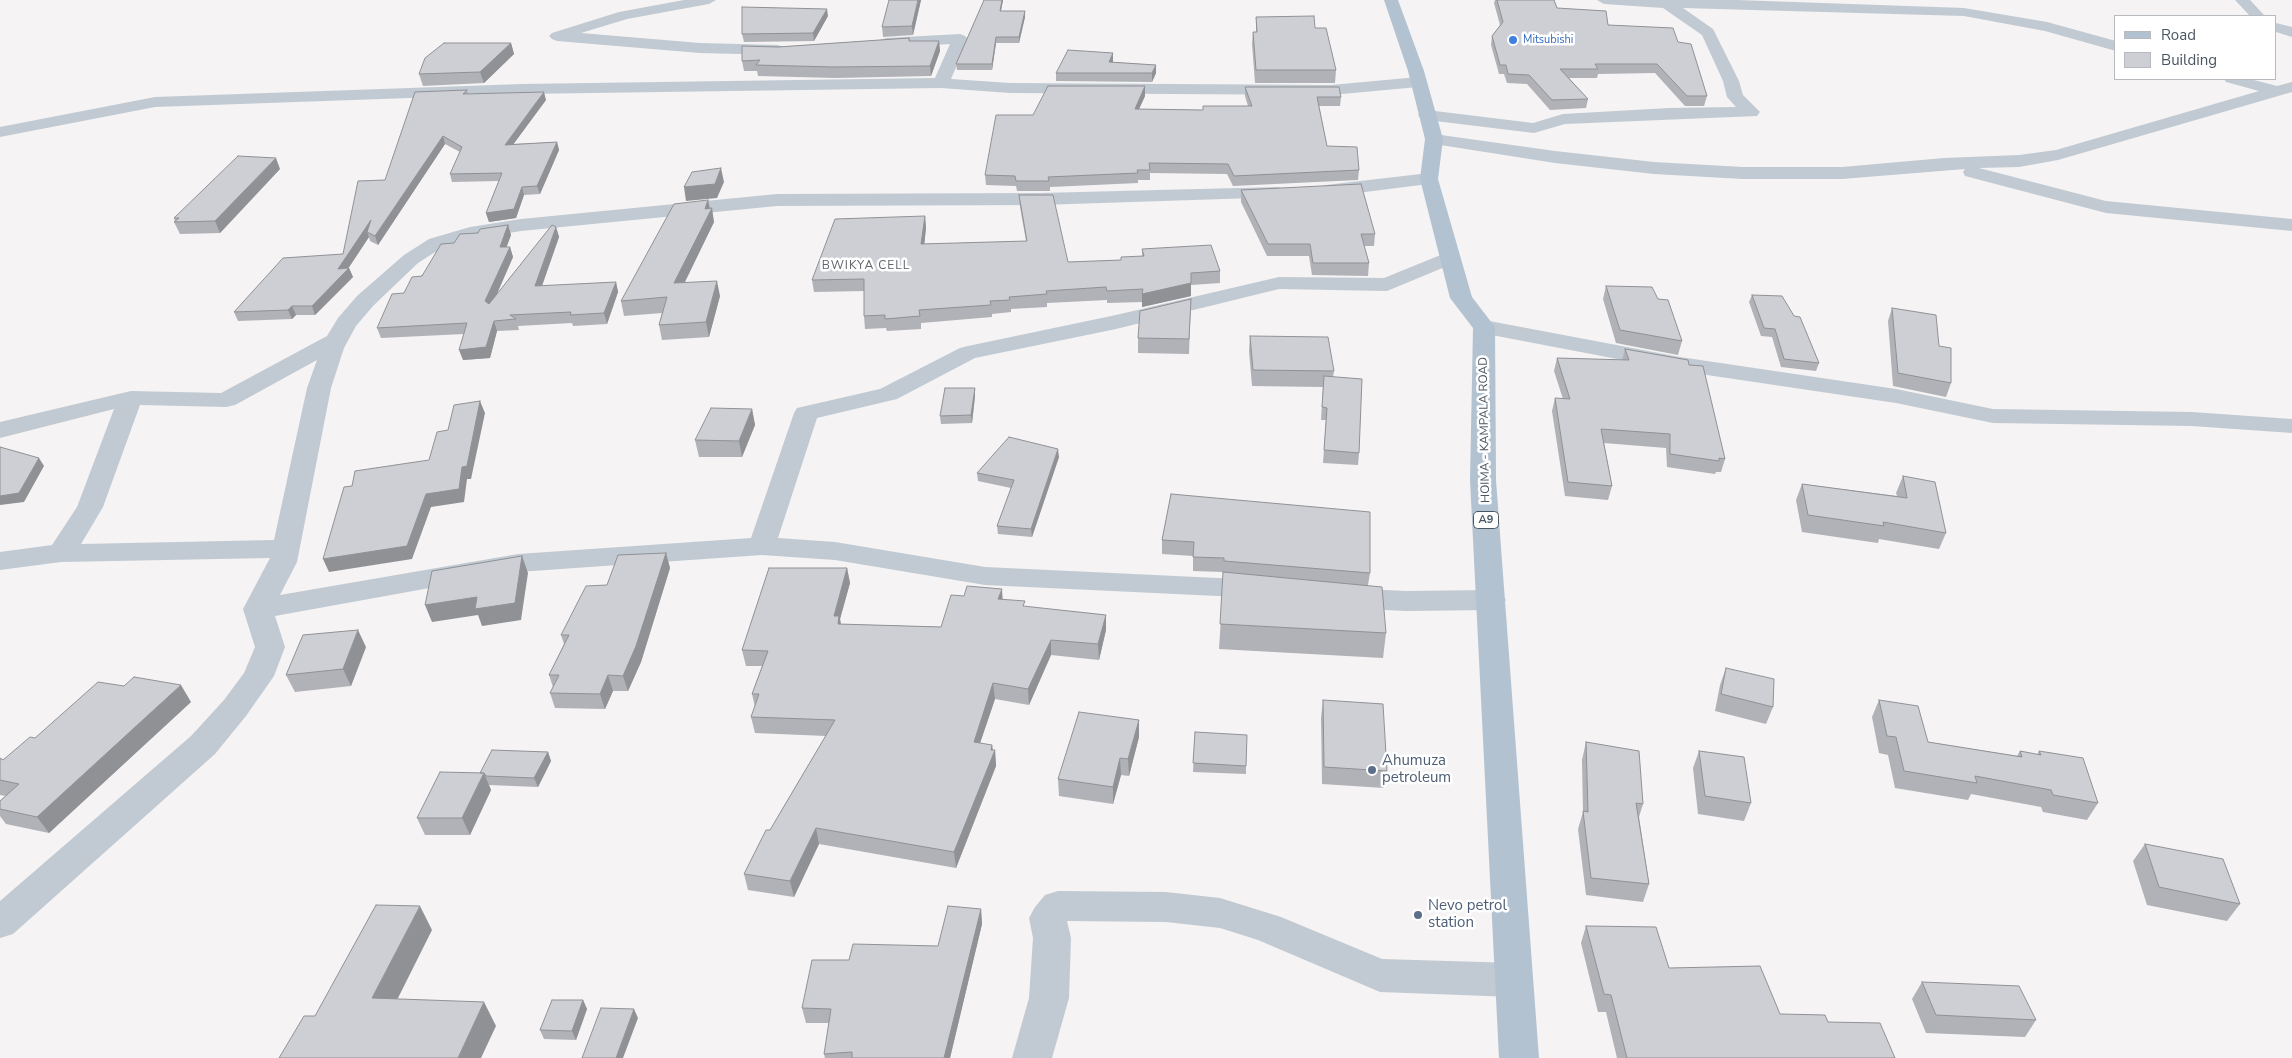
<!DOCTYPE html>
<style>
body{margin:0}
#map{position:relative;width:2292px;height:1058px;overflow:hidden;background:#f5f3f3;font-family:"Nunito Sans",sans-serif}
canvas{display:block}
.legend{position:absolute;left:2114px;top:15px;width:162px;height:65px;box-sizing:border-box;background:#fff;border:1px solid #b7bbc0;margin:0;padding:6px 9px;list-style:none;font-size:15px;color:#4a5661}
.legend li{display:flex;align-items:center;gap:10px;height:25px}
.legend b{width:25px;border:1px solid #b7bbc0}
</style>
<div id="map">
<canvas width="2292" height="1058"></canvas>
<ul class="legend">
<li><b style="height:6px;background:#b3c2d1"></b>Road</li>
<li><b style="height:14px;background:#cdcfd5"></b>Building</li>
</ul>
</div>
<script>
const ctx = document.querySelector('canvas').getContext('2d');
ctx.lineJoin = 'round';
function poly(rows) {
  const path = new Path2D();
  for (const r of rows) {
    path.moveTo(r[0], r[1]);
    for (let i = 2; i < r.length; i += 2) path.lineTo(r[i], r[i + 1]);
  }
  return path;
}
function paint(path, color) {
  ctx.fillStyle = color;
  ctx.fill(path, 'evenodd');
}
function trace(path, color, width, dash) {
  ctx.strokeStyle = color;
  ctx.lineWidth = width;
  ctx.lineCap = dash ? 'butt' : 'round';
  ctx.setLineDash(dash || []);
  ctx.stroke(path);
}
function write(font, color, halo, rows, align = 'center') {
  ctx.font = font + ' "Nunito Sans",sans-serif';
  ctx.lineWidth = 5;
  ctx.setLineDash([]);
  ctx.textBaseline = 'middle';
  ctx.strokeStyle = halo;
  ctx.fillStyle = color;
  for (const [text, x, y, turn = 0] of rows) {
    ctx.save();
    ctx.translate(x, y);
    ctx.rotate((+turn || 0) * Math.PI / 180);
    ctx.textAlign = isNaN(turn) ? turn : align;
    if (halo) ctx.strokeText(text, 0, 0);
    ctx.fillText(text, 0, 0);
    ctx.restore();
  }
}
paint(poly([
 [684,0,716,0,709,4,627,19,581,33,700,43,778,45,784,47,786,50,784,53,778,55,700,53,557,41,552,39,549,36,552,33,619,12,684,0],
 [1597,0,1737,0,1964,8,2047,22,2116,41,2116,51,2045,31,1964,16,1683,8,1713,29,1739,81,1743,95,1760,112,1757,116,1565,124,1534,133,1427,120,1421,119,1418,115,1421,111,1427,110,1533,123,1563,114,1669,108,1736,107,1727,97,1723,81,1702,35,1663,8,1604,4,1597,0],
 [2235,0,2250,0,2265,16,2250,16,2235,0],
 [2276,23,2292,27,2292,37,2276,32,2276,23],
 [960,34,965,36,968,39,951,79,1010,83,1331,85,1418,77,1424,78,1426,82,1424,86,1418,87,1331,95,1010,93,941,88,522,94,155,107,0,137,0,127,155,97,522,84,935,78,950,44,886,48,880,46,878,43,880,40,886,38,960,34],
 [2224,79,2250,79,2277,86,2292,82,2292,92,2058,160,2019,167,1979,168,2106,201,2292,219,2292,231,2106,213,1965,176,1963,172,1965,169,1842,179,1743,179,1654,174,1555,163,1434,144,1428,143,1425,139,1428,135,1434,134,1555,151,1654,162,1743,167,1842,167,1944,158,2019,155,2056,150,2259,91,2226,82,2224,79],
 [1429,173,1436,175,1438,179,1436,183,1326,197,1319,195,1316,191,1319,187,1326,185,1429,173],
 [1278,187,1285,189,1288,193,1285,197,1040,205,777,206,521,231,472,239,443,247,418,263,373,306,356,326,344,348,331,388,297,562,280,595,518,554,751,538,794,413,797,408,880,389,960,348,968,346,1116,315,1279,277,1384,278,1443,254,1450,252,1457,254,1460,258,1457,262,1387,291,1279,289,1116,329,975,358,897,399,817,418,778,538,835,542,985,567,1260,580,1270,582,1274,589,1270,596,1260,598,985,585,835,560,762,555,518,572,275,616,285,647,274,676,246,716,215,754,13,934,0,938,0,901,191,736,224,700,244,673,255,647,243,609,270,558,61,562,0,570,0,552,52,545,77,507,114,409,0,438,0,422,131,391,221,393,327,336,338,318,357,296,404,255,429,239,470,227,521,219,777,194,1040,193,1278,187],
 [317,360,307,388,274,540,81,544,103,507,140,405,226,407,235,405,317,360],
 [1484,320,1680,357,1896,389,1993,409,2192,412,2292,419,2292,433,2192,426,1993,423,1896,403,1680,371,1476,332,1473,327,1476,322,1484,320],
 [1345,588,1406,591,1491,590,1501,593,1506,600,1501,607,1491,610,1406,611,1345,608,1335,605,1330,598,1335,591,1345,588],
 [1058,891,1166,892,1220,898,1281,917,1382,959,1514,963,1528,968,1533,980,1528,992,1514,997,1380,992,1258,940,1220,928,1166,922,1067,921,1071,938,1069,998,1052,1058,1012,1058,1029,998,1033,938,1029,918,1035,907,1045,895,1058,891]
]), '#c1cad2');
paint(poly([
 [1384,0,1398,0,1424,71,1443,139,1438,179,1472,297,1495,327,1496,480,1539,1058,1499,1058,1470,480,1473,328,1450,298,1420,179,1425,139,1408,71,1384,0]
]), '#b3c2d1');
paint(poly([
 [921,0,913,35,883,37,882,27],
 [984,0,1003,0,1001,11,1025,11,1025,17,1019,43,996,43,992,70,957,70,956,64],
 [1495,0,1554,0,1557,8,1608,25,1678,42,1707,96,1704,106,1685,106,1655,73,1598,74,1597,78,1569,78,1588,99,1586,108,1550,110,1527,84,1507,83,1504,74,1499,74,1491,45,1492,36,1500,25,1494,3],
 [828,16,814,41,744,42,742,34],
 [1256,17,1315,28,1336,70,1335,83,1255,83,1252,44,1253,32,1256,32],
 [909,38,910,41,939,41,940,51,931,76,835,78,758,76,757,71,744,71,742,61,778,47],
 [511,43,514,54,484,83,423,86,419,74],
 [1113,53,1113,62,1156,65,1156,73,1152,82,1056,81,1056,73],
 [1245,87,1341,97,1340,106,1319,106,1327,146,1359,170,1358,180,1233,186,1227,174,1150,173,1150,180,1138,180,1138,183,1050,187,1050,191,1017,191,1016,186,986,185,985,175,1033,115,1145,96,1139,109,1203,110,1248,106,1245,96],
 [467,90,468,94,546,100,513,144,557,142,559,150,540,194,524,195,516,218,489,222,486,213,499,181,452,182,450,174,460,152,445,144,378,245,370,241,369,237,348,269,349,268,353,277,315,315,296,315,292,319,238,321,234,312,343,254,385,180],
 [280,169,220,233,180,234,174,222,175,221,174,218],
 [1241,190,1375,234,1374,246,1364,246,1369,263,1368,276,1312,275,1309,256,1267,256,1241,202],
 [1019,195,1068,262,1121,260,1142,256,1142,249,1220,271,1220,283,1191,285,1191,296,1142,307,1142,302,1107,303,1107,300,1047,303,1047,307,1011,309,1011,312,992,314,992,317,921,323,921,329,887,331,886,328,865,329,864,316,864,291,814,292,812,280,925,216,926,228,924,244,1026,241,1020,207],
 [708,200,714,222,685,282,720,296,709,337,662,340,659,325,662,313,624,316,621,301],
 [508,225,511,235,506,247,510,247,513,257,496,296,556,227,559,237,542,286,616,282,618,292,607,324,573,326,572,323,518,326,519,330,497,331,490,358,463,360,464,334,381,338,377,328,404,293,454,243,478,233],
 [1606,286,1658,299,1682,341,1678,355,1616,343,1603,299],
 [1752,295,1794,316,1819,363,1816,371,1781,367,1772,337,1761,336,1749,302],
 [1191,299,1189,354,1138,353,1138,338],
 [1892,308,1939,346,1951,383,1946,397,1893,386,1888,321],
 [1250,336,1334,371,1333,377,1359,453,1358,465,1323,463,1326,420,1321,420,1323,387,1252,386,1249,351],
 [1625,349,1725,459,1721,472,1716,472,1715,474,1667,467,1666,448,1604,443,1612,486,1608,500,1565,496,1552,411,1555,398,1563,399,1554,371,1557,358,1622,360],
 [975,388,975,396,972,423,941,424,940,416],
 [752,409,755,425,742,457,699,457,695,440],
 [1059,457,1032,537,998,534,997,526,1011,488,978,481,977,473],
 [1903,476,1946,533,1939,549,1879,539,1878,543,1802,532,1796,500,1802,484,1897,496,1896,493],
 [1171,494,1370,573,1368,585,1386,633,1383,658,1219,649,1224,572,1193,571,1193,556,1162,554,1162,540],
 [666,553,670,568,641,662,628,691,613,691,605,709,555,708,550,693,553,687,549,675,564,644,561,635,607,585],
 [847,568,850,583,840,619,841,624,941,627,1002,599,1025,607,1106,615,1106,630,1099,660,1051,655,1029,705,995,699,980,743,992,745,993,750,995,750,996,766,956,868,819,844,794,897,748,890,744,874,826,736,755,733,751,717,755,707,752,694,762,666,746,666,742,650],
 [366,647,351,686,295,692,286,675],
 [1726,668,1773,707,1766,724,1715,711,1720,685],
 [1323,700,1387,771,1384,788,1322,784,1321,718],
 [1879,700,1928,742,2017,756,2020,751,2037,755,2039,751,2098,803,2087,820,2043,812,2041,807,1971,794,1968,800,1895,788,1888,755,1879,753,1872,717],
 [191,702,49,833,6,824,0,816,0,801,6,796,0,795,0,758,3,760,35,738],
 [1139,720,1139,737,1129,776,1121,775,1113,804,1059,796,1058,779],
 [1195,732,1246,766,1246,774,1193,772],
 [1586,742,1643,804,1639,817,1649,884,1643,902,1586,895,1578,829,1583,812,1582,760],
 [1699,751,1751,803,1744,821,1698,814,1693,768],
 [548,752,551,761,538,787,489,785,491,790,470,835,425,835,417,818,480,773],
 [2145,844,2240,904,2227,921,2147,905,2133,861],
 [981,909,982,924,950,1058,825,1058,824,1054,829,1023,806,1023,802,1008,938,946],
 [1586,926,1669,968,1780,1014,1828,1022,1895,1058,1617,1058,1606,1012,1598,1012,1581,943],
 [1922,982,2036,1020,2025,1037,1926,1033,1912,999],
 [583,1000,587,1009,576,1040,544,1039,540,1030]
]), '#b0b2b7');
paint(poly([
 [918,0,921,0,913,35,912,26],
 [1002,0,1003,0,1000,16,1000,11],
 [827,9,828,16,814,41,813,33],
 [1025,11,1025,17,1019,43,1019,37],
 [996,37,996,43,992,70,992,64],
 [939,41,940,51,931,76,930,66],
 [511,43,514,54,484,83,480,72],
 [1113,53,1113,61,1109,70,1109,62],
 [1156,65,1156,73,1152,82,1152,73],
 [1145,86,1145,96,1135,118,1135,109],
 [544,92,546,100,507,153,505,145],
 [443,136,445,144,378,245,375,236],
 [557,142,559,150,540,194,537,186],
 [276,158,280,169,220,233,215,221],
 [721,168,724,182,717,198,686,201,684,187],
 [522,187,524,195,516,218,489,222,486,213],
 [708,200,710,211,712,208,714,222,677,298,674,283],
 [925,216,926,228,923,257,921,244],
 [371,220,367,232,369,237,345,273,349,268,353,277,315,315,312,306],
 [508,225,511,235,503,257,500,247],
 [556,227,559,237,538,297,535,286],
 [510,247,513,257,489,312,485,301],
 [1191,273,1191,296,1142,307,1142,294],
 [717,281,720,296,709,337,706,322],
 [616,282,618,292,607,324,604,313],
 [292,306,296,315,292,319,288,310],
 [494,321,497,331,490,358,463,360,459,350],
 [975,388,975,396,972,423,971,415],
 [480,401,485,413,471,479,467,479,464,502,431,507,412,559,329,572,323,559,426,494,462,467],
 [752,409,755,425,742,457,739,441],
 [1058,449,1059,457,1032,537,1031,529],
 [39,458,44,466,24,502,0,505,0,496],
 [666,553,670,568,641,662,628,691,623,676],
 [522,556,528,573,521,620,482,626,478,615,432,622,425,605],
 [847,568,850,583,840,619,842,631,834,616],
 [1002,589,1003,605,998,599],
 [1106,615,1106,630,1099,660,1098,644],
 [358,630,366,647,351,686,343,669],
 [1051,640,1051,655,1029,705,1028,689],
 [608,675,613,691,605,709,600,694],
 [993,683,995,699,975,758,974,742],
 [181,685,191,702,49,833,37,817],
 [1139,720,1139,737,1129,776,1128,759],
 [992,745,993,754,995,750,996,766,956,868,954,852],
 [548,752,551,761,538,787,534,778],
 [1120,758,1121,775,1113,804,1113,787],
 [484,773,491,790,470,835,462,818],
 [816,828,819,844,794,897,790,881],
 [420,906,432,930,386,1022,372,998],
 [981,909,982,924,950,1058,944,1058],
 [583,1000,587,1009,576,1040,572,1031],
 [484,1002,496,1026,481,1058,458,1058],
 [634,1009,638,1018,623,1058,616,1058]
]), '#909195');
const building = poly([
 [889,0,918,0,912,26,882,27,889,0],
 [984,0,1002,0,1000,11,1025,11,1019,37,996,37,992,64,956,64,984,0],
 [1497,0,1554,0,1557,8,1606,11,1608,25,1673,28,1678,42,1691,44,1707,96,1687,96,1657,64,1595,64,1598,69,1560,69,1588,99,1552,100,1529,75,1508,74,1506,65,1500,65,1492,36,1503,22,1497,0],
 [742,7,827,9,813,33,742,34,742,7],
 [1314,16,1315,28,1326,28,1336,70,1256,70,1253,32,1257,32,1256,17,1314,16],
 [909,38,909,41,939,41,930,66,834,67,756,65,760,60,742,61,742,46,778,47,909,38],
 [444,43,511,43,480,72,419,74,425,58,444,43],
 [1068,50,1113,53,1109,62,1156,65,1152,73,1056,73,1068,50],
 [1048,86,1145,86,1135,109,1203,110,1203,106,1252,106,1245,87,1339,87,1341,97,1317,97,1327,146,1357,147,1359,170,1234,176,1228,164,1149,163,1150,170,1137,170,1138,173,1048,177,1049,181,1016,181,1015,176,985,175,996,115,1033,115,1048,86],
 [467,90,463,94,544,92,505,145,557,142,537,186,522,187,514,209,486,213,502,173,450,174,462,147,443,136,375,236,367,232,371,220,338,269,349,268,312,306,292,306,288,310,234,312,283,258,343,254,358,181,385,180,415,92,467,90],
 [238,156,276,158,215,221,174,222,179,218,174,218,238,156],
 [721,168,715,184,684,187,692,172,721,168],
 [1361,184,1375,234,1361,234,1369,263,1313,263,1310,244,1268,244,1241,190,1361,184],
 [1019,195,1053,195,1068,262,1121,260,1121,257,1144,256,1142,249,1211,245,1220,271,1191,273,1191,283,1142,294,1143,289,1107,291,1106,287,1046,291,1047,294,1009,297,1010,300,990,301,991,305,919,310,920,316,885,319,885,315,864,316,864,279,812,280,835,219,925,216,921,244,1027,241,1019,195],
 [708,200,705,209,712,208,674,283,717,281,706,322,659,325,667,297,621,301,674,204,708,200],
 [508,225,500,247,510,247,485,301,489,304,552,225,556,227,535,286,616,282,604,313,570,315,571,312,510,315,516,319,494,321,486,347,459,350,467,323,377,328,392,294,404,293,412,277,422,276,441,244,454,243,460,234,478,233,480,229,508,225],
 [1606,286,1652,287,1658,299,1668,300,1682,341,1620,330,1606,286],
 [1752,295,1782,296,1794,316,1800,317,1819,363,1784,359,1775,329,1764,328,1752,295],
 [1191,299,1189,339,1138,338,1140,311,1191,299],
 [1892,308,1936,315,1939,346,1951,348,1951,383,1898,373,1892,308],
 [1250,336,1328,337,1334,371,1253,370,1250,336],
 [1625,349,1688,360,1689,365,1703,366,1725,459,1719,458,1719,461,1670,454,1670,434,1601,429,1612,486,1568,482,1555,398,1570,399,1557,358,1629,360,1625,349],
 [1324,376,1362,379,1359,453,1324,450,1327,408,1322,407,1324,376],
 [945,388,975,388,971,415,940,416,945,388],
 [480,401,467,466,462,467,459,489,426,494,407,546,323,559,344,487,352,486,355,471,429,460,437,432,448,430,454,405,480,401],
 [711,408,752,409,739,441,695,440,711,408],
 [1009,437,1058,449,1031,529,997,526,1014,480,977,473,1009,437],
 [0,447,39,458,19,493,0,496,0,447],
 [1903,476,1935,482,1946,533,1883,522,1884,526,1808,515,1802,484,1907,498,1903,476],
 [1171,494,1370,512,1370,573,1224,561,1224,558,1193,557,1194,542,1162,540,1171,494],
 [666,553,636,646,623,676,608,675,600,694,550,693,559,675,549,675,569,635,561,635,586,586,607,585,618,555,666,553],
 [522,556,515,603,475,609,477,597,425,605,432,571,522,556],
 [769,568,847,568,834,616,839,616,838,624,941,627,951,595,964,596,967,586,1002,589,998,599,1025,601,1023,606,1106,615,1098,644,1051,640,1028,689,993,683,974,742,992,745,991,750,995,750,954,852,816,828,790,881,744,874,766,830,770,830,835,720,751,717,759,694,752,694,768,651,742,650,769,568],
 [1223,572,1382,587,1386,633,1220,624,1223,572],
 [358,630,343,669,286,675,303,635,358,630],
 [1726,668,1774,679,1773,707,1721,694,1726,668],
 [134,677,181,685,37,817,0,809,0,801,19,784,0,780,0,758,3,760,30,737,35,738,98,682,124,686,134,677],
 [1323,700,1383,704,1387,771,1324,767,1323,700],
 [1879,700,1918,706,1928,742,2022,757,2020,751,2041,755,2039,751,2083,758,2098,803,2053,795,2051,790,1975,776,1977,783,1904,771,1896,737,1887,736,1879,700],
 [1079,712,1139,720,1128,759,1120,758,1113,787,1058,779,1079,712],
 [1195,732,1247,735,1246,766,1193,763,1195,732],
 [1586,742,1639,751,1643,804,1636,803,1649,884,1591,878,1583,811,1588,812,1586,742],
 [492,750,548,752,534,778,486,776,484,773,480,773,492,750],
 [1699,751,1744,757,1751,803,1705,796,1699,751],
 [440,772,484,773,462,818,417,818,440,772],
 [2145,844,2223,859,2240,904,2159,887,2145,844],
 [376,905,420,906,372,998,484,1002,458,1058,279,1058,304,1016,315,1016,376,905],
 [948,906,981,909,944,1058,852,1058,852,1052,824,1054,831,1009,802,1008,812,960,849,960,853,944,938,946,948,906],
 [1586,926,1656,927,1669,968,1760,966,1780,1014,1825,1015,1828,1022,1880,1023,1895,1058,1627,1058,1611,995,1604,994,1586,926],
 [1922,982,2019,986,2036,1020,1936,1015,1922,982],
 [552,1000,583,1000,572,1031,540,1030,552,1000],
 [601,1008,634,1009,616,1058,582,1058,601,1008]
]);
paint(building, '#cdcfd5');
trace(building, '#909195', 1);
for (const [x, y, r, color] of [
 [1513,40,5,"#3f7fe0"],
 [1372,770,5,"#5c6f8a"],
 [1418,915,5,"#5c6f8a"]
]) {
  const dot = new Path2D();
  dot.arc(x, y, r, 0, 2 * Math.PI);
  ctx.fillStyle = color;
  ctx.fill(dot);
  trace(dot, '#fff', 2);
}
write('11px', '#366cbe', '#fff', [
 ["Mitsubishi",1523,40]
], 'left');
for (const [x, y, w] of [
 [1486,520,25]
]) {
  const box = new Path2D();
  box.roundRect(x - w / 2, y - 8.5, w, 17, 4);
  ctx.fillStyle = '#fff';
  ctx.fill(box);
  trace(box, '#4a5661', 1);
}
write('bold 11px', '#4a5661', null, [
 ["A9",1486,520]
]);
ctx.letterSpacing = '1px';
write('12px', '#5f6368', '#fff', [
 ["BWIKYA CELL",866,266]
]);
ctx.letterSpacing = '0px';
write('12px', '#4a5661', '#fff', [
 ["HOIMA - KAMPALA ROAD",1485,430,-91]
]);
write('15px', '#4e5e75', '#fff', [
 ["Ahumuza",1382,761],
 ["petroleum",1382,778],
 ["Nevo petrol",1428,906],
 ["station",1428,923]
], 'left');
</script>
